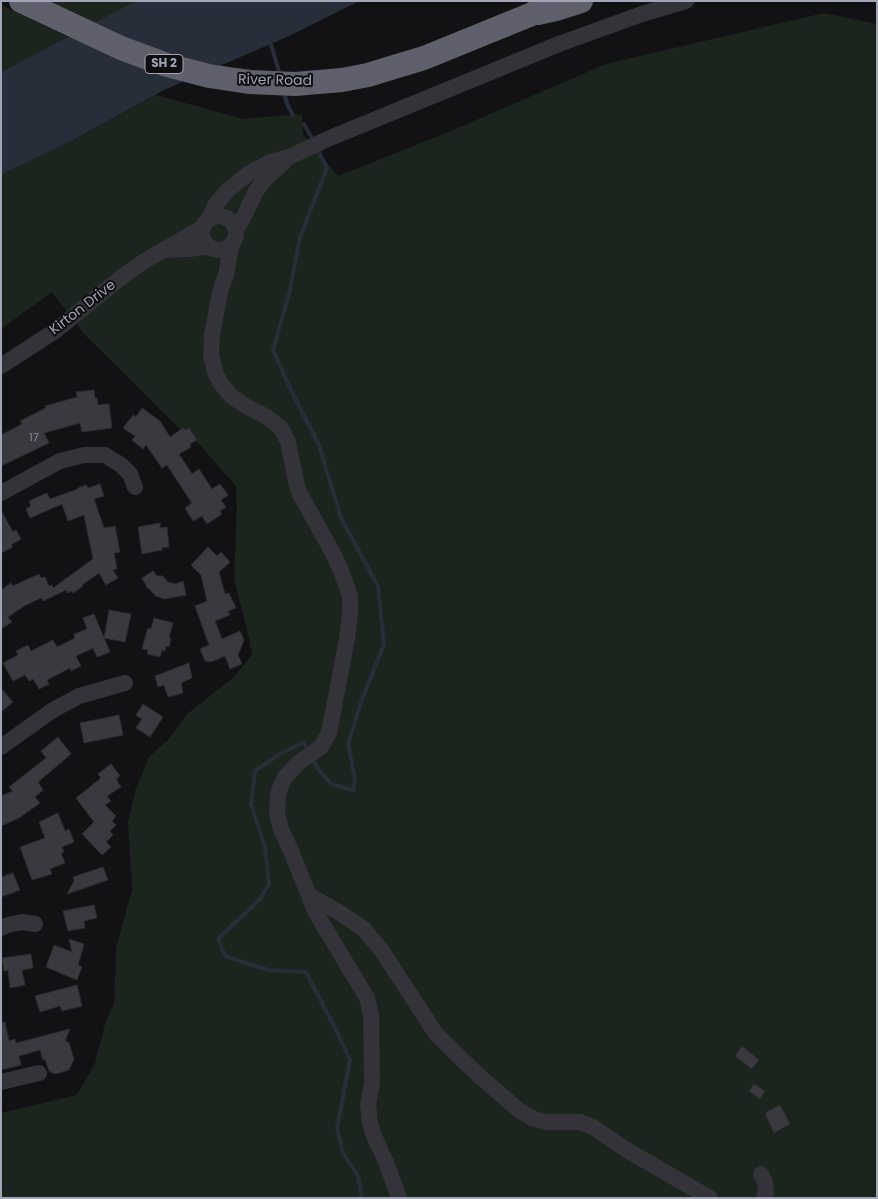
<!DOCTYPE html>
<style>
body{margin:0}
#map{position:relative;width:878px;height:1199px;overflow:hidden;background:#121214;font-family:Poppins,sans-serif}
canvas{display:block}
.frame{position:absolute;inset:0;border:2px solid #a2a5b6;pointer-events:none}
</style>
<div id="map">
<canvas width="878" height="1199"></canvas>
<div class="frame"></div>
</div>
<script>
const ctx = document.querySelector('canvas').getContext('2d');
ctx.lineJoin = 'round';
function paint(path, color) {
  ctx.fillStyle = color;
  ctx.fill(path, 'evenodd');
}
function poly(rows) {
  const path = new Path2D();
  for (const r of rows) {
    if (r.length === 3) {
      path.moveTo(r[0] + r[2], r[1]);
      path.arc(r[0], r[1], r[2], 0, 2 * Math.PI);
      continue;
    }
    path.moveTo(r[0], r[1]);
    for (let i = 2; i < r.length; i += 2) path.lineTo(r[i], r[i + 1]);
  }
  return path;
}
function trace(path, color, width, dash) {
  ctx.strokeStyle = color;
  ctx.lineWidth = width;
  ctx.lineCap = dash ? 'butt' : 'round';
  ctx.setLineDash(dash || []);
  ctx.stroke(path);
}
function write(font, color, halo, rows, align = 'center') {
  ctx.font = font + ' Poppins,sans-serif';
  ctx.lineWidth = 4;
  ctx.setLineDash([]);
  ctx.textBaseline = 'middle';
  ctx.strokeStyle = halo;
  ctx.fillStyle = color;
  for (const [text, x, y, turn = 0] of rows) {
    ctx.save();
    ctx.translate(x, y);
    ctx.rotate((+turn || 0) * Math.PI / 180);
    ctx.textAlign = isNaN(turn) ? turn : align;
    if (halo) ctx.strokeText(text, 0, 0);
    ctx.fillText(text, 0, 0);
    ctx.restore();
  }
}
paint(poly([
 [49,1,137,1,93,24],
 [1,5,68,37,1,72],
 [824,13,877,24,877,1198,1,1198,1,1113,77,1095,95,1063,105,1024,114,1003,116,948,132,890,128,823,135,791,149,757,167,741,187,714,233,678,252,655,248,633,234,579,237,507,236,486,197,442,180,429,84,334,52,292,1,329,1,175,73,140,156,95,243,119,302,114,303,134,338,176,439,136,606,64]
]), '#1c241e');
paint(poly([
 [136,1,359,1,289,36,164,90,73,140,1,175,1,72]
]), '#282e39');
trace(poly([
 [270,41,280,75],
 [284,92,287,104,293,115],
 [304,124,314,142],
 [308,751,304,742,280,754,255,771,251,804,265,847,269,884,260,899,218,939,225,956,268,970,306,972,337,1032,350,1060,337,1128,343,1153,358,1176,362,1198],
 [313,759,316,766,331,784,353,790,355,779,348,744,361,702,384,644,378,586,341,518,319,445,288,384,273,350,290,290,300,237,327,168,317,148]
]), '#282e39', 4);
const building = poly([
 [94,390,95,398,97,398,98,405,109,404,112,428,82,432,80,423,44,433,49,443,1,466,1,435,22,424,20,421,46,408,45,406,77,397,76,392,94,390],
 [142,408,160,421,170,437,183,428,185,430,189,428,197,440,190,444,191,447,179,454,192,474,199,469,212,489,220,484,228,495,221,500,226,507,220,511,222,514,207,524,202,516,193,521,185,508,192,503,167,465,162,468,146,445,143,449,132,440,135,436,123,428,133,415,136,417,142,408],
 [100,484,104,496,94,499,104,528,115,526,120,552,114,553,117,569,113,570,118,578,106,585,99,573,82,585,83,586,73,593,72,591,68,593,66,590,43,601,41,598,24,606,8,617,12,622,1,629,1,590,11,583,13,586,39,574,41,578,45,577,49,586,52,585,53,588,93,559,84,515,68,521,62,504,30,518,26,509,31,506,29,501,47,493,50,499,78,489,78,488,86,485,88,488,100,484],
 [1,510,13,532,16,530,21,539,11,545,13,547,1,553,1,510],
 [160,523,160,528,167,527,169,547,162,548,162,550,142,554,138,527,160,523],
 [208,547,217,556,221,552,230,562,219,572,225,594,229,593,236,608,228,611,230,615,215,621,222,639,240,631,244,640,238,655,242,664,230,669,225,656,211,662,205,661,200,649,209,645,195,606,207,601,201,575,191,565,208,547],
 [153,571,157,576,163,576,168,582,175,584,183,581,186,595,165,599,156,596,147,587,142,578,153,571],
 [109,610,131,614,125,642,104,638,109,610],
 [94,614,110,652,97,657,93,648,76,656,81,666,71,671,70,668,47,680,49,684,39,689,33,679,29,681,25,675,13,681,3,663,18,655,16,651,28,645,31,651,53,640,57,647,75,638,74,634,87,629,83,618,94,614],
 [154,618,173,623,169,637,171,638,169,647,166,646,165,651,162,650,160,657,147,654,148,650,142,649,148,628,151,629,154,618],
 [189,663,192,678,181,683,183,693,168,697,164,685,158,687,155,676,189,663],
 [1,688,13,702,1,712,1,688],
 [143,704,163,717,150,737,136,728,142,719,136,715,143,704],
 [119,715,123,735,84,743,80,723,119,715],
 [58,737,71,754,38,782,43,790,35,797,40,803,19,818,1,826,1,796,13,791,9,787,46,758,41,751,58,737],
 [111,764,120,776,116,779,121,787,107,796,111,801,105,805,116,816,112,821,116,825,110,831,113,835,106,842,111,847,102,855,82,834,94,822,76,798,101,778,98,774,111,764],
 [58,813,65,831,69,829,74,842,62,847,64,852,61,853,65,863,50,869,52,874,32,880,20,847,45,838,39,822,58,813],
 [103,867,108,880,67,894,74,881,73,877,103,867],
 [13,873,20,890,1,897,1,877,13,873],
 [94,905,97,918,84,921,85,928,68,931,63,911,94,905],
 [69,939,84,944,78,965,82,967,77,980,46,967,54,945,72,952,69,939],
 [31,954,33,968,22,970,25,985,10,988,8,970,4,971,2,958,31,954],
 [77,985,82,1006,62,1011,60,1006,40,1012,35,996,77,985],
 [5,1022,9,1041,15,1039,16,1043,70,1029,65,1041,69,1043,74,1059,69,1070,55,1074,49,1071,45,1059,43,1060,40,1050,19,1056,21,1065,1,1070,1,1023,5,1022],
 [742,1046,759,1060,752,1069,735,1056,742,1046],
 [754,1084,765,1091,760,1099,749,1091,754,1084],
 [780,1105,790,1124,774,1133,766,1116,766,1112,780,1105]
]);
paint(building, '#3a393f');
trace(building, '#2d2c30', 1);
trace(poly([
 [219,233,17],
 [209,219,216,204,229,189,248,174,270,162,289,157,330,138,559,44,642,14,686,1],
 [236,229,241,222,256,191,266,178,284,162],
 [231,246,226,275,220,292,212,336,211,355,215,372,219,381,230,395,244,405,267,417,281,428,288,442,297,486,300,494,334,555,341,571,350,596,350,613,347,639,329,733,321,747,298,763,285,777,280,788,278,795,277,814,281,829,291,851,316,913,367,998,371,1015,372,1083,368,1105,370,1123,374,1136,386,1162,399,1198],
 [165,250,189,249,208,247],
 [1,366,55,331,123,276,146,260,202,228],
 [1,493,60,461,84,455,105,455,121,465,130,474,135,487],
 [1,747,53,710,79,696,125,683],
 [309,895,340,913,364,929,382,951,436,1034,477,1074,520,1111,534,1119,547,1122,580,1122,593,1127,625,1149,710,1198],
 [1,928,8,925,22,922,35,924],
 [1,1082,39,1073],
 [761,1174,765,1182,766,1192,764,1198]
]), '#333339', 16);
trace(poly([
 [21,1,121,48,167,65,209,76,229,79,250,82,295,84,342,80,368,75,394,67,424,58,532,14,554,1],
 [538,13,556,9,581,1]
]), '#5f606b', 24);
write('11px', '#888a98', null, [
 ["17",34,438]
]);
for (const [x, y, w] of [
 [164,64,38]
]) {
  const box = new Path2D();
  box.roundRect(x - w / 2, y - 9.5, w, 19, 4);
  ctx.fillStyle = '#0e0d0f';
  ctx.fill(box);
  trace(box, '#a2a5b6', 1);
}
write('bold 12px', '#a2a5b6', null, [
 ["SH 2",164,64]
]);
write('14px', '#a2a5b6', '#0e0d0f', [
 ["River Road",275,81,1],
 ["Kirton Drive",83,308,-38]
]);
</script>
